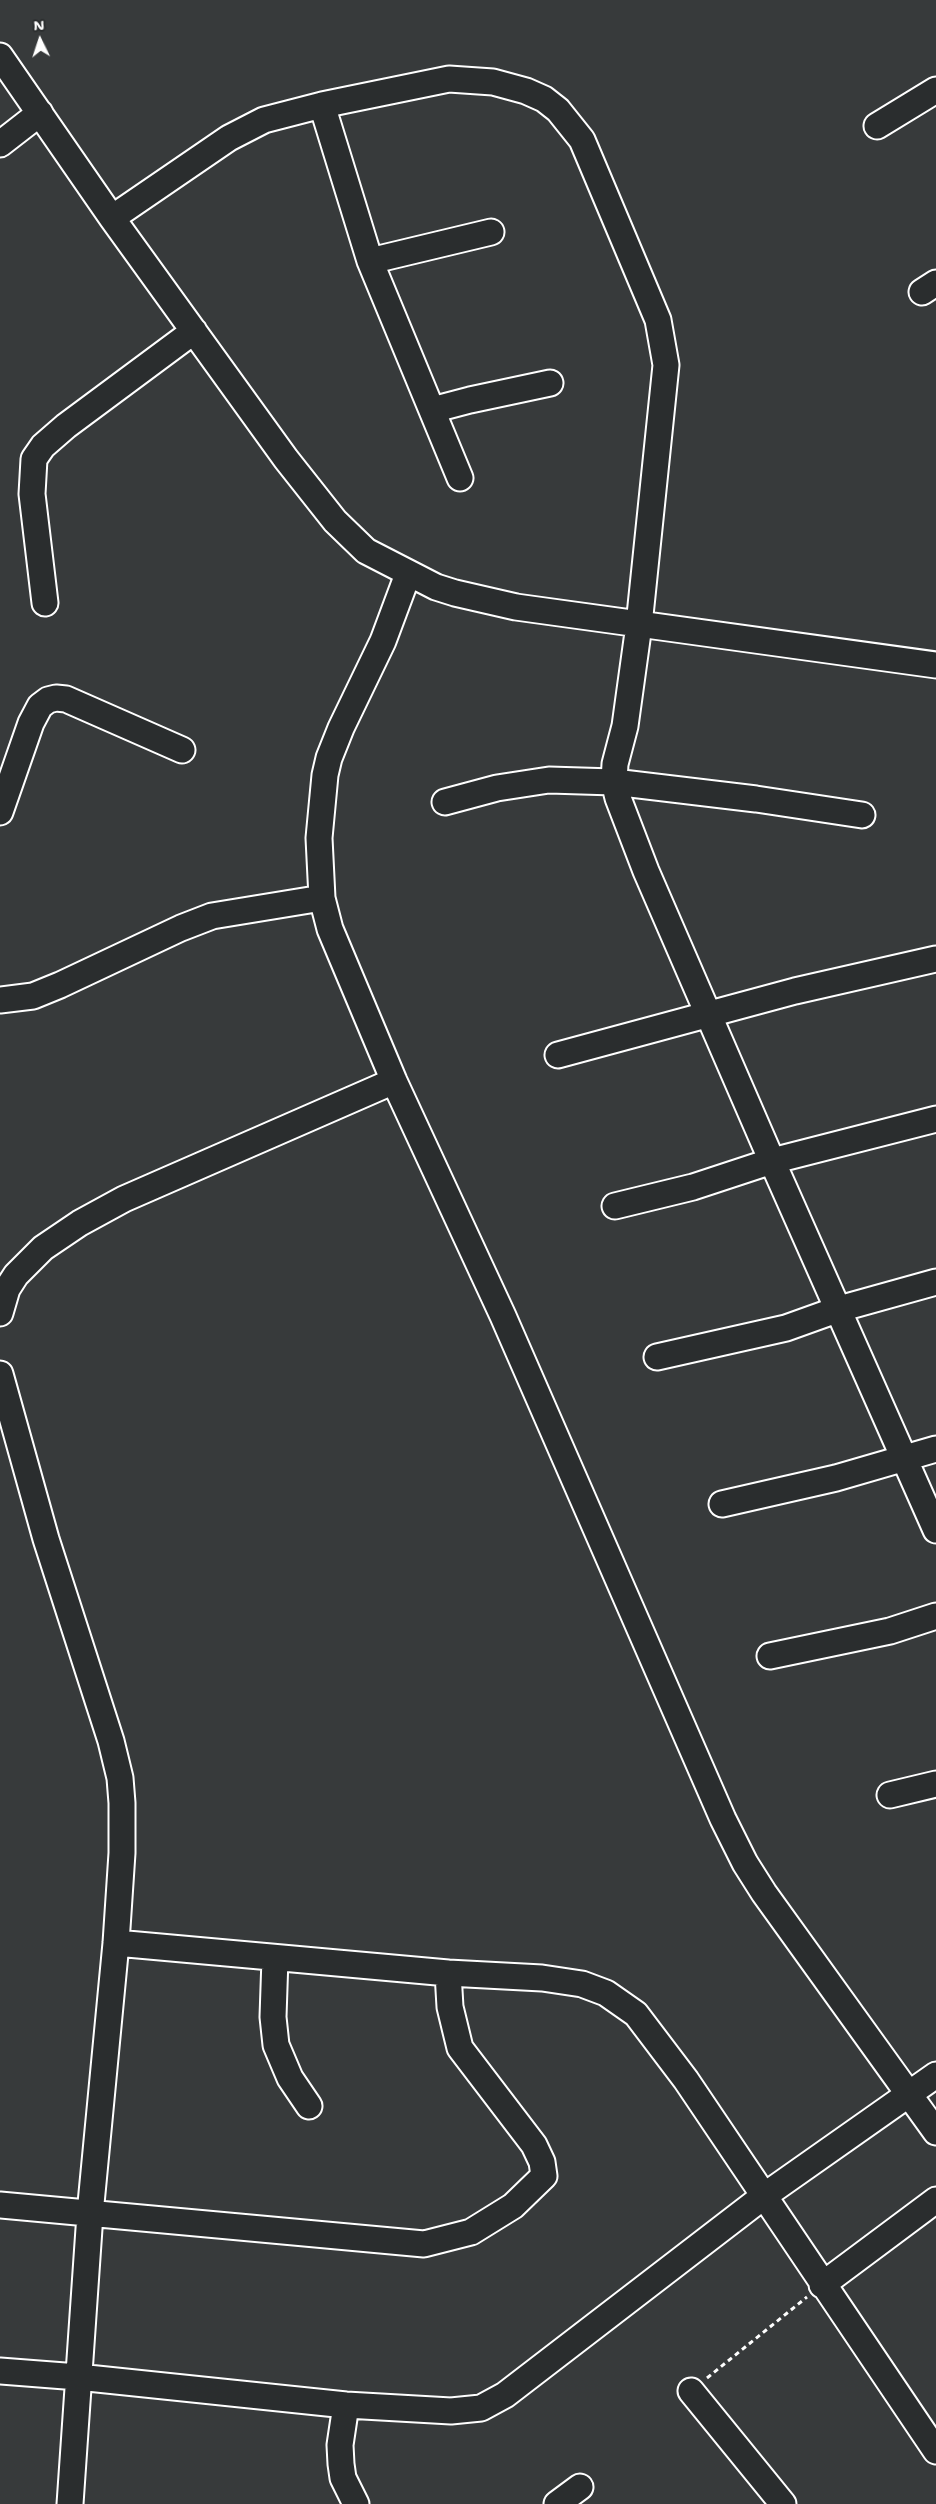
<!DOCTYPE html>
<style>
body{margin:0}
#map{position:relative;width:936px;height:2504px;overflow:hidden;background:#373a3b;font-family:"Shantell Sans",sans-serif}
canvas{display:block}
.north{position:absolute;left:15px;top:15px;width:50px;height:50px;-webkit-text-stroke:4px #2a2d2e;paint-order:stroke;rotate:356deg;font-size:14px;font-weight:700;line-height:20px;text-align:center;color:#fff}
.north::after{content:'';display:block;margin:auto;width:18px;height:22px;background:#fff;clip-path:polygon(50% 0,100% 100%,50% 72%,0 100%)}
</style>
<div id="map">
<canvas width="936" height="2504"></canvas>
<div class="north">N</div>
</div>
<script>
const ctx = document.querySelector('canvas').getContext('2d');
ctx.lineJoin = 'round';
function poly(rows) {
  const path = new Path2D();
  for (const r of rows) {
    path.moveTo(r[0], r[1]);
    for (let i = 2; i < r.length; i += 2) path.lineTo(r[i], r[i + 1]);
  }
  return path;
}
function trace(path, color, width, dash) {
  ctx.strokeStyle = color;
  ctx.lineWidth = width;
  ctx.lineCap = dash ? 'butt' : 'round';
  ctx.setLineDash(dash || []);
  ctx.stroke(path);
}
const minor = poly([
 [0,56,112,218,286,459,335,521,366,551,436,587,455,593,516,607,936,665],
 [322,105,370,261,460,478],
 [877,126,936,90],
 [0,144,40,113],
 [112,218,229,138,264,120,322,105,449,79,493,82,526,91,544,99,558,110,582,140,658,320,666,365,639,625,625,726,615,764,614,782,618,798,646,871,772,1161,936,1530],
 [370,261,491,232],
 [922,292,936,283],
 [432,410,470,400,550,383],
 [408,574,383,641,341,728,329,758,325,775,319,838,322,898,330,929,394,1081,503,1316,723,1819,745,1863,764,1893,936,2132],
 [45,603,32,494,34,459,43,446,66,426,194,331],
 [445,802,497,788,549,780,614,782,756,799,862,815],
 [0,812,31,723,40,706,48,700,56,698,66,699,182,750],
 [0,1000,33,996,60,985,181,928,212,916,322,898],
 [558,1055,795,991,936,959],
 [615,1206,693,1187,772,1161,936,1119],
 [0,1313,7,1289,16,1275,43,1248,80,1223,124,1199,394,1081],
 [657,1357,786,1328,839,1309,936,1282],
 [0,1374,46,1539,111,1741,120,1778,122,1803,122,1853,116,1943,90,2214,70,2504],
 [722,1504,836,1478,936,1449],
 [770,1656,890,1631,936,1616],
 [890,1795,936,1784],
 [275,1958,273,2017,276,2045,290,2078,309,2106],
 [448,1973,542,1978,582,1984,606,1993,636,2014,686,2080,936,2451],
 [0,2205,424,2244,471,2232,513,2206,544,2176,542,2162,534,2145,460,2048,450,2007,448,1973,116,1943],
 [822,2285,936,2200],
 [0,2371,78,2377,346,2405,451,2411,481,2408,505,2395,764,2196,936,2075],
 [691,2391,783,2504],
 [346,2405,340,2445,341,2464,343,2478,356,2504],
 [557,2504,580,2487]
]);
trace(minor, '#fff', 29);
trace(poly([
 [707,2378,807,2297]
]), '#fff', 3, [5, 4]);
trace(minor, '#2a2d2e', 25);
</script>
